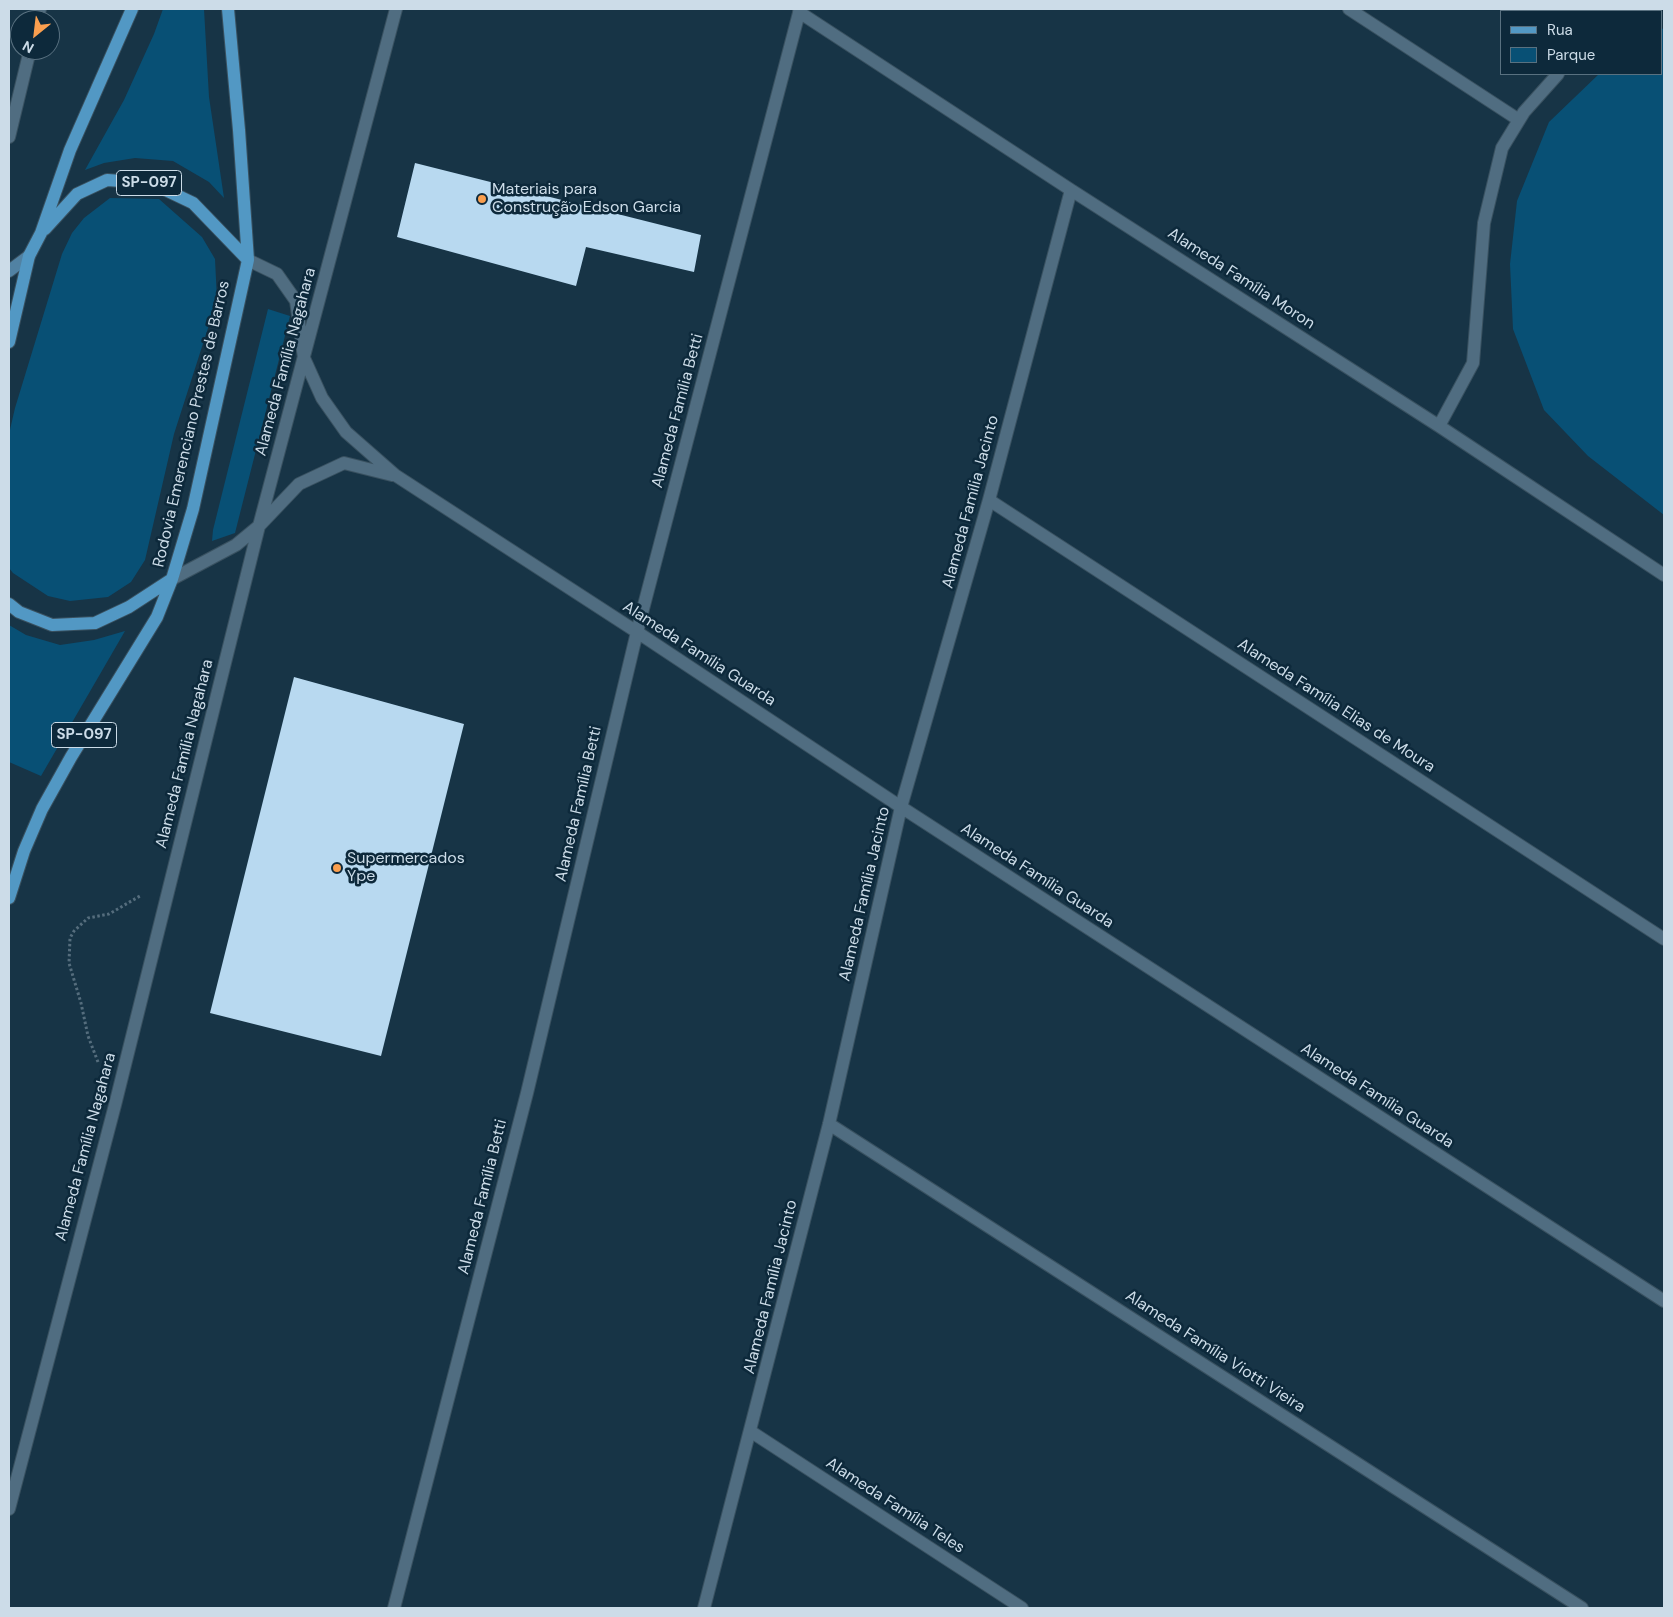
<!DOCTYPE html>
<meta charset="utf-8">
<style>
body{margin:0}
#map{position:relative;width:1673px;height:1617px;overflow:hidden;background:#173446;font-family:"DM Sans",sans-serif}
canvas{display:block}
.frame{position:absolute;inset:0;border:10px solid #ccdce8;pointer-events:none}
.legend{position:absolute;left:1500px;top:10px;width:162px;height:65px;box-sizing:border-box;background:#0d293b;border:1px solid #597180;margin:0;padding:6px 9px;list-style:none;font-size:15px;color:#ccdce8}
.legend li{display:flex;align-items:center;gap:10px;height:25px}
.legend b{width:25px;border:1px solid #597180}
.north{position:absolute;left:10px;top:10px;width:50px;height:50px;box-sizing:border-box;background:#0d293b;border:1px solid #597180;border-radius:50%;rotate:209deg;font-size:14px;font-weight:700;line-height:20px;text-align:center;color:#ccdce8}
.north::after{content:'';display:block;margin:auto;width:18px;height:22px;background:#fa9f4f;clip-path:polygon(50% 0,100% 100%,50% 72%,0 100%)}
</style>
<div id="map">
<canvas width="1673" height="1617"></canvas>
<div class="frame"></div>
<ul class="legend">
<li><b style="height:6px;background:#5298c4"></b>Rua</li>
<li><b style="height:14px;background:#085075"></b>Parque</li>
</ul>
<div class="north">N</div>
</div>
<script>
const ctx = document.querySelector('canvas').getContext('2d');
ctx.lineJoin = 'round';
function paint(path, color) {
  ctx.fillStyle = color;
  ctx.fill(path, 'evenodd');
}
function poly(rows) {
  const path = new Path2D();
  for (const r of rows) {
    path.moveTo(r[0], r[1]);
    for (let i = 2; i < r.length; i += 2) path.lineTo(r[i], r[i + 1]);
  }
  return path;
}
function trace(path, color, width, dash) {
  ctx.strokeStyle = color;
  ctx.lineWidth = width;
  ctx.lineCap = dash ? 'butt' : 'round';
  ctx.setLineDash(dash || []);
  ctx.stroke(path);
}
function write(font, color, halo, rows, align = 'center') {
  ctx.font = font + ' "DM Sans",sans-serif';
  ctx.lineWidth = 5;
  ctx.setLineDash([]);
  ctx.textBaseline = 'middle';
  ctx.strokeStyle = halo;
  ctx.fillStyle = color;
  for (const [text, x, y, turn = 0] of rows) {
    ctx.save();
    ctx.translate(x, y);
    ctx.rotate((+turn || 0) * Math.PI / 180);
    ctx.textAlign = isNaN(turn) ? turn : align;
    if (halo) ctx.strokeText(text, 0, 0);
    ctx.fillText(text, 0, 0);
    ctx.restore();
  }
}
paint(poly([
 [163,9,204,9,209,97,224,198,209,182,173,161,135,158,104,163,85,170,124,100,154,34],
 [1664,28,1664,515,1588,456,1544,410,1513,329,1510,264,1517,201,1549,122,1599,74,1662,74,1662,29],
 [110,198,159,199,202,237,215,259,217,300,174,434,145,560,131,582,108,597,70,601,48,596,13,573,9,568,9,434,15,408,62,254,72,233,84,218],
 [268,309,290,316,235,533,212,541,213,530],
 [9,625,26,635,60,645,94,640,125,631,41,776,9,762]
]), '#085075');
paint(poly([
 [415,163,701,235,694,272,586,247,576,286,397,237],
 [294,677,464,724,381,1056,210,1013]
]), '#b8d9f0');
const minor = poly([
 [1349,9,1519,120],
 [1651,9,1652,9],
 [799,12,1071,190,1439,426,1664,575],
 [37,20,40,9],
 [9,137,30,50],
 [248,260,277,274,296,301,304,358,322,398,346,432,395,475,637,632,901,807,1664,1301],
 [1439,426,1473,363,1484,223,1502,148,1524,112,1558,74],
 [989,500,1664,939],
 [172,579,236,545,259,526,299,484,344,463,392,475],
 [829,1124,1582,1608],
 [750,1431,1022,1608],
 [9,1509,115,1105,259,526,396,9],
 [394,1608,527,1093,637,632,800,9],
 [704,1608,829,1124,901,807,989,500,1071,190]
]);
const secondary = poly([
 [9,271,29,256]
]);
const primary = poly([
 [45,229,77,194,107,180,151,183,193,203,248,260],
 [9,342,29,256,41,233,70,150,132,9],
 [9,604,19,612,52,625,95,623,129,607,172,579],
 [9,898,24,851,42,809,71,757,157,617,172,579,193,509,248,260,239,130,228,9]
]);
trace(minor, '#395160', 14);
trace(secondary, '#395160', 14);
trace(primary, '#395160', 14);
trace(poly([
 [98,1062,88,1036,81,1003,69,963,70,938,74,931,88,918,109,914,140,896]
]), '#556d7d', 3, [2.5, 2.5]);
trace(minor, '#506d81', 12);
trace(secondary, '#5182a3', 12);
trace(primary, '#5298c4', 12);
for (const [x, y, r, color] of [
 [482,199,5,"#fa9f4f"],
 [337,868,5,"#fa9f4f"]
]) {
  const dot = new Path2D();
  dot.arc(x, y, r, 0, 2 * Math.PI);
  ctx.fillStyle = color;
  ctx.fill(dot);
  trace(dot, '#0d293b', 2);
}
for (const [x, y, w] of [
 [149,183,65],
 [84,735,65]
]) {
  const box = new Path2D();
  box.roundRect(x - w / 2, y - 12.5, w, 25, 4);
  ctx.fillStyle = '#0d293b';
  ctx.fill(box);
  trace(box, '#ccdce8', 1);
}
write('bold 15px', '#ccdce8', null, [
 ["SP-097",149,183],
 ["SP-097",84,735]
]);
write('16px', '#ccdce8', '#0d293b', [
 ["Materiais para",492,190],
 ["Construção Edson Garcia",492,208],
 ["Supermercados",347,859],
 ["Ype",347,877]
], 'left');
write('16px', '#ccdce8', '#0d293b', [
 ["Alameda Família Moron",1241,279,33],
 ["Alameda Família Nagahara",286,362,-75],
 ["Alameda Família Betti",678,411,-75],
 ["Rodovia Emerenciano Prestes de Barros",192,424,-77],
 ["Alameda Família Jacinto",971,502,-75],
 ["Alameda Família Guarda",699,654,33],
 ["Alameda Família Elias de Moura",1336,706,33],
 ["Alameda Família Nagahara",185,754,-76],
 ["Alameda Família Betti",579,804,-77],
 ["Alameda Família Guarda",1037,876,33],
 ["Alameda Família Jacinto",865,894,-77],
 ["Alameda Família Guarda",1377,1096,33],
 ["Alameda Família Nagahara",86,1147,-75],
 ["Alameda Família Betti",483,1197,-76],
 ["Alameda Família Jacinto",771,1287,-76],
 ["Alameda Família Viotti Vieira",1215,1352,33],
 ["Alameda Família Teles",895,1506,33]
]);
</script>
